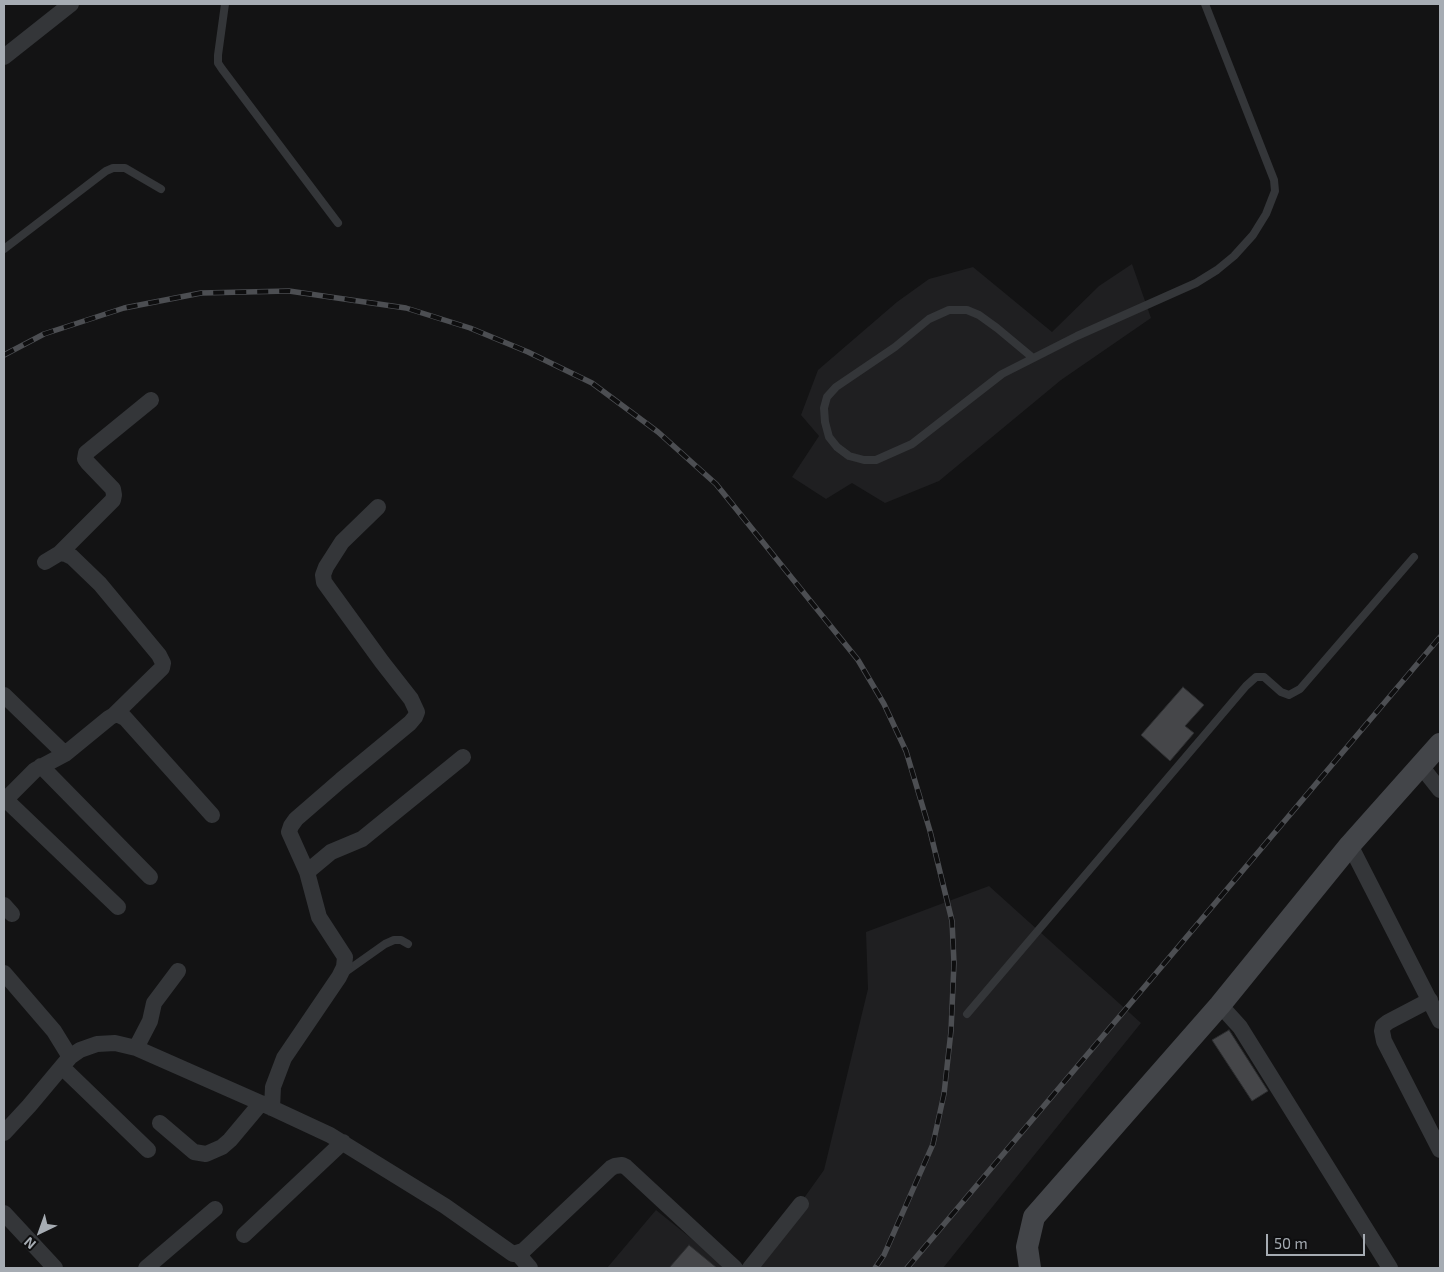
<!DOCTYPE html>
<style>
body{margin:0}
#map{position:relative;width:1444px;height:1272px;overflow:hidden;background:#131314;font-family:"Exo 2",sans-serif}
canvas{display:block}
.frame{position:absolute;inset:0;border:5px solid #a6acb3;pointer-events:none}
.north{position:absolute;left:15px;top:1207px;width:50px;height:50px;-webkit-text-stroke:4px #0e0e0f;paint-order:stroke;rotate:222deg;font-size:14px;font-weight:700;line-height:20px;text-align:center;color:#a6acb3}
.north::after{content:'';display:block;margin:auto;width:18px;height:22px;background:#a6acb3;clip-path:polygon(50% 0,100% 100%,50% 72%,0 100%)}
.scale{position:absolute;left:1266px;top:1234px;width:99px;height:22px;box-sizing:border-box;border:2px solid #a6acb3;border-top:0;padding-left:6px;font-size:15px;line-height:18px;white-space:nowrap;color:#a6acb3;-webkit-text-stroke:4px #0e0e0f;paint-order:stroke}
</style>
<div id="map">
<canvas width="1444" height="1272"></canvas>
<div class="frame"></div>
<div class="north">N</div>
<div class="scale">50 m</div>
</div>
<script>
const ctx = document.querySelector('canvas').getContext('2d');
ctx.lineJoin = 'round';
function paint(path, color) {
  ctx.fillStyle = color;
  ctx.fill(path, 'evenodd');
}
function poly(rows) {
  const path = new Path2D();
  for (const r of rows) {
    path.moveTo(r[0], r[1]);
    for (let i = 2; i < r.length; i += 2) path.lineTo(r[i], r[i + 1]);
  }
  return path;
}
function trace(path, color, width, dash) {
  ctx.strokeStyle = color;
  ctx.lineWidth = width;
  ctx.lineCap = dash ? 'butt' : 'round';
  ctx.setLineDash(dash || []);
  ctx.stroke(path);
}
paint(poly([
 [1132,264,1151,318,1061,380,939,481,885,503,852,483,826,499,792,477,819,436,801,415,818,370,897,302,929,279,973,267,1052,332,1099,286],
 [989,886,1141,1023,943,1268,754,1268,824,1170,868,989,866,932],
 [656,1210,728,1268,607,1268]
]), '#1f1f21');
const building = poly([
 [1183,687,1204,705,1185,726,1194,733,1170,761,1141,735,1183,687],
 [1229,1030,1268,1091,1252,1101,1212,1040,1229,1030],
 [689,1245,717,1268,669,1268,689,1245]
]);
paint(building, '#454649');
trace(building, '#2d2e30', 1);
trace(poly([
 [225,4,218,55,218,63,222,69,338,223],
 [4,249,106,171,113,168,125,168,161,189],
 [1033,358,997,328,979,315,967,310,949,310,929,319,895,347,836,387,827,397,824,408,825,422,829,437,837,447,849,456,864,460,876,460,912,444,1002,374,1077,336,1196,283,1217,270,1234,256,1253,235,1266,214,1275,191,1274,180,1205,4],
 [344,973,385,944,394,940,401,940,408,944],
 [967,1014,1246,686,1256,677,1264,677,1281,692,1289,695,1300,689,1414,557]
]), '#343639', 8);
trace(poly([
 [4,57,71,4],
 [60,553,113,500,114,495,113,489,88,463,85,459,86,453,151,400],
 [45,562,60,553,66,554,72,557,100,584,159,655,163,663,162,668,114,715],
 [4,695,65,754],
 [41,766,150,877],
 [1421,766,1440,790],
 [4,798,118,907],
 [4,801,35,770,65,754,109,718,114,715,119,715,125,718,212,815],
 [1350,845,1440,1021],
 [307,872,331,852,362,839,463,757],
 [4,905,12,914],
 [4,973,54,1031,70,1057,29,1106,4,1133],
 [1430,1000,1388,1022,1383,1026,1382,1031,1384,1041,1440,1150],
 [1220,1005,1240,1027,1390,1268],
 [136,1048,150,1021,154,1003,178,971],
 [70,1057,80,1050,97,1044,115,1043,136,1048,272,1108,330,1135,445,1206,513,1254,523,1251,611,1168,615,1166,622,1165,626,1167,735,1268],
 [62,1067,148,1150],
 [272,1108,273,1087,284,1058,339,977,344,967,345,957,319,917,307,872,289,832,291,826,296,819,341,780,410,723,415,717,417,712,411,699,382,662,329,589,324,582,323,575,326,567,342,542,378,507],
 [160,1123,194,1152,206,1154,222,1147,230,1140,261,1103],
 [4,1213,55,1268],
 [244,1235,343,1142],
 [518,1254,530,1268],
 [146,1268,215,1209],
 [750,1268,801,1204]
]), '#343639', 16);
trace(poly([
 [1030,1268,1027,1247,1034,1217,1220,1005,1350,845,1440,744]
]), '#434549', 22);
const rail = poly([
 [4,355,44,334,124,308,201,293,289,291,406,308,470,328,528,352,592,383,658,432,716,484,858,660,884,704,906,751,930,831,952,921,954,963,951,1031,944,1094,933,1144,884,1255,875,1268],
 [907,1268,1440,637]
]);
trace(rail, '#4c4e52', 5.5);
trace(rail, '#0e0e0f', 4, [11]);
</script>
